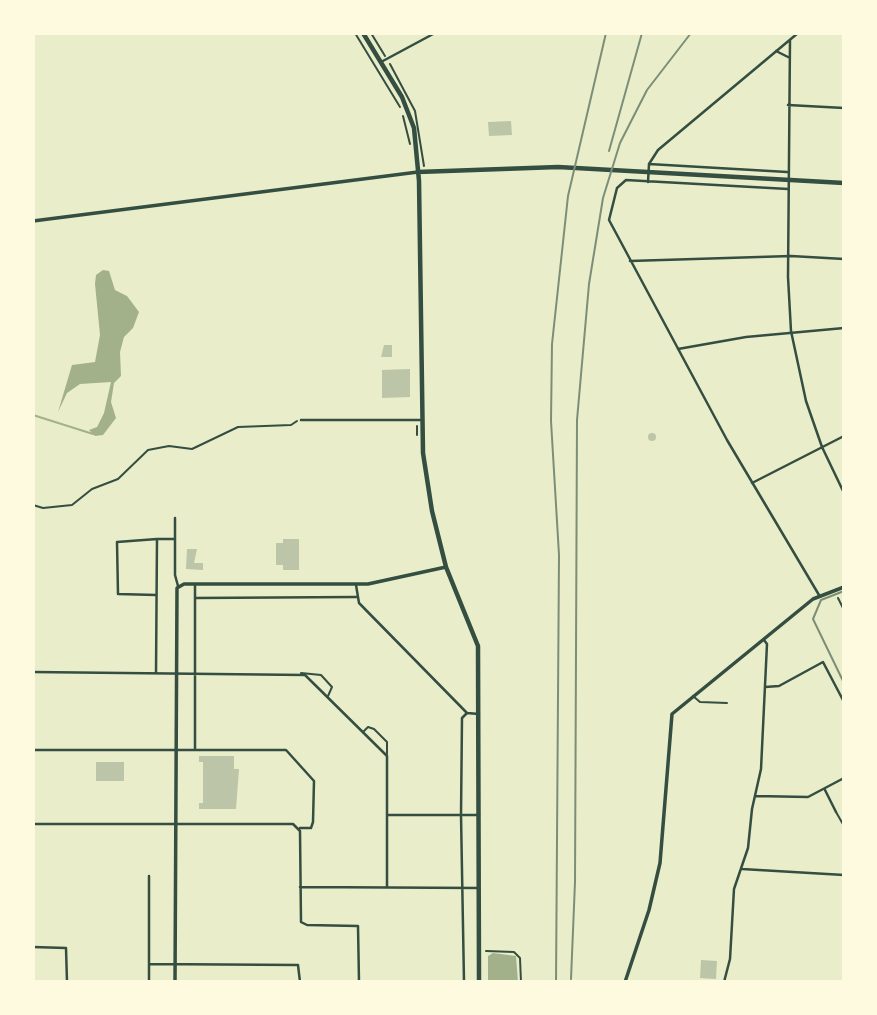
<!DOCTYPE html>
<style>
body{margin:0}
#map{position:relative;width:877px;height:1015px;overflow:hidden;background:#e9edc9;font-family:"Fira Sans Condensed",sans-serif}
canvas{display:block}
.frame{position:absolute;inset:0;border:35px solid #fefae0;pointer-events:none}
</style>
<div id="map">
<canvas width="877" height="1015"></canvas>
<div class="frame"></div>
</div>
<script>
const ctx = document.querySelector('canvas').getContext('2d');
ctx.lineJoin = 'round';
function paint(path, color) {
  ctx.fillStyle = color;
  ctx.fill(path, 'evenodd');
}
function poly(rows) {
  const path = new Path2D();
  for (const r of rows) {
    if (r.length === 3) {
      path.moveTo(r[0] + r[2], r[1]);
      path.arc(r[0], r[1], r[2], 0, 2 * Math.PI);
      continue;
    }
    path.moveTo(r[0], r[1]);
    for (let i = 2; i < r.length; i += 2) path.lineTo(r[i], r[i + 1]);
  }
  return path;
}
function trace(path, color, width, dash) {
  ctx.strokeStyle = color;
  ctx.lineWidth = width;
  ctx.lineCap = dash ? 'butt' : 'round';
  ctx.setLineDash(dash || []);
  ctx.stroke(path);
}
paint(poly([
 [103,270,109,271,115,290,127,296,139,312,133,328,124,337,120,352,121,376,114,383,111,402,116,418,103,435,95,436,89,430,97,427,104,413,111,382,80,384,67,393,58,412,72,365,95,362,100,335,95,284,96,275],
 [493,953,516,956,518,982,488,982,488,956]
]), '#a3b18a');
trace(poly([
 [33,415,93,434]
]), '#a3b18a', 2);
paint(poly([
 [511,121,512,135,489,136,488,122],
 [384,345,392,345,392,357,381,357],
 [410,369,410,397,382,398,382,370],
 [652,437,4],
 [283,539,299,539,299,570,283,570,283,565,276,565,276,543,283,543],
 [187,549,197,549,194,563,203,563,203,570,186,569],
 [199,756,234,756,234,769,239,769,236,809,199,809,199,803,203,803,203,762,199,762],
 [96,762,124,762,124,781,96,781],
 [701,960,717,961,716,979,700,978]
]), '#bcc5a7');
trace(poly([
 [355,33,400,107],
 [371,33,385,56],
 [390,64,415,111,424,166],
 [403,116,410,144],
 [417,426,417,435],
 [33,505,43,508,72,505,92,489,118,479,148,450,169,446,192,449,238,427,291,425,297,421],
 [486,951,514,952,520,958,521,982]
]), '#344e41', 2);
trace(poly([
 [838,598,844,610],
 [301,673,321,675,332,687,328,696],
 [693,696,700,702,727,703],
 [363,732,368,727,374,729,387,742,387,754]
]), '#344e41', 2);
trace(poly([
 [836,812,844,826]
]), '#344e41', 2);
trace(poly([
 [790,40,788,277,791,331,806,401,822,447,844,493],
 [776,51,788,57],
 [381,62,435,33],
 [788,105,844,108],
 [649,164,787,172],
 [648,182,649,164,658,150,798,33],
 [788,189,626,180,617,188,609,220,727,440,819,595],
 [630,261,791,256,844,259],
 [678,349,746,337,844,328],
 [301,420,421,420],
 [752,483,844,436],
 [175,518,175,575,178,586],
 [195,585,195,750],
 [356,585,359,603,467,713,479,714],
 [156,595,118,594,117,542,157,539],
 [195,598,356,597],
 [33,672,305,675,387,756,387,887],
 [156,673,157,539,175,539],
 [765,687,779,686,823,662,844,702],
 [33,750,286,750,314,781,313,822,311,828,300,828],
 [825,790,836,812],
 [755,796,808,797,844,778],
 [387,815,479,815],
 [33,824,293,824,300,831,301,922,307,925,358,926,359,982],
 [742,869,844,875],
 [149,876,149,982],
 [300,887,478,888],
 [33,947,66,948,67,982],
 [149,964,298,965,300,982],
 [464,982,461,815,462,718,467,713],
 [724,982,730,959,734,889,748,848,752,809,761,769,767,644,764,640]
]), '#344e41', 2.5);
trace(poly([
 [33,221,418,172],
 [175,982,177,588,184,584,368,584,446,567],
 [625,982,649,910,660,863,672,714,813,599,844,587]
]), '#344e41', 3.5);
trace(poly([
 [363,33,402,97,414,128,419,181,423,453,432,511,446,567,478,646,479,982],
 [418,172,558,167,844,183]
]), '#344e41', 4.5);
trace(poly([
 [844,591,821,600,813,619,844,683],
 [556,982,559,555,551,421,552,344,568,196,606,33]
]), '#7c8e77', 2);
trace(poly([
 [609,151,642,33],
 [571,979,575,882,577,420,589,284,603,198,620,143,647,90,691,33]
]), '#7c8e77', 2);
</script>
